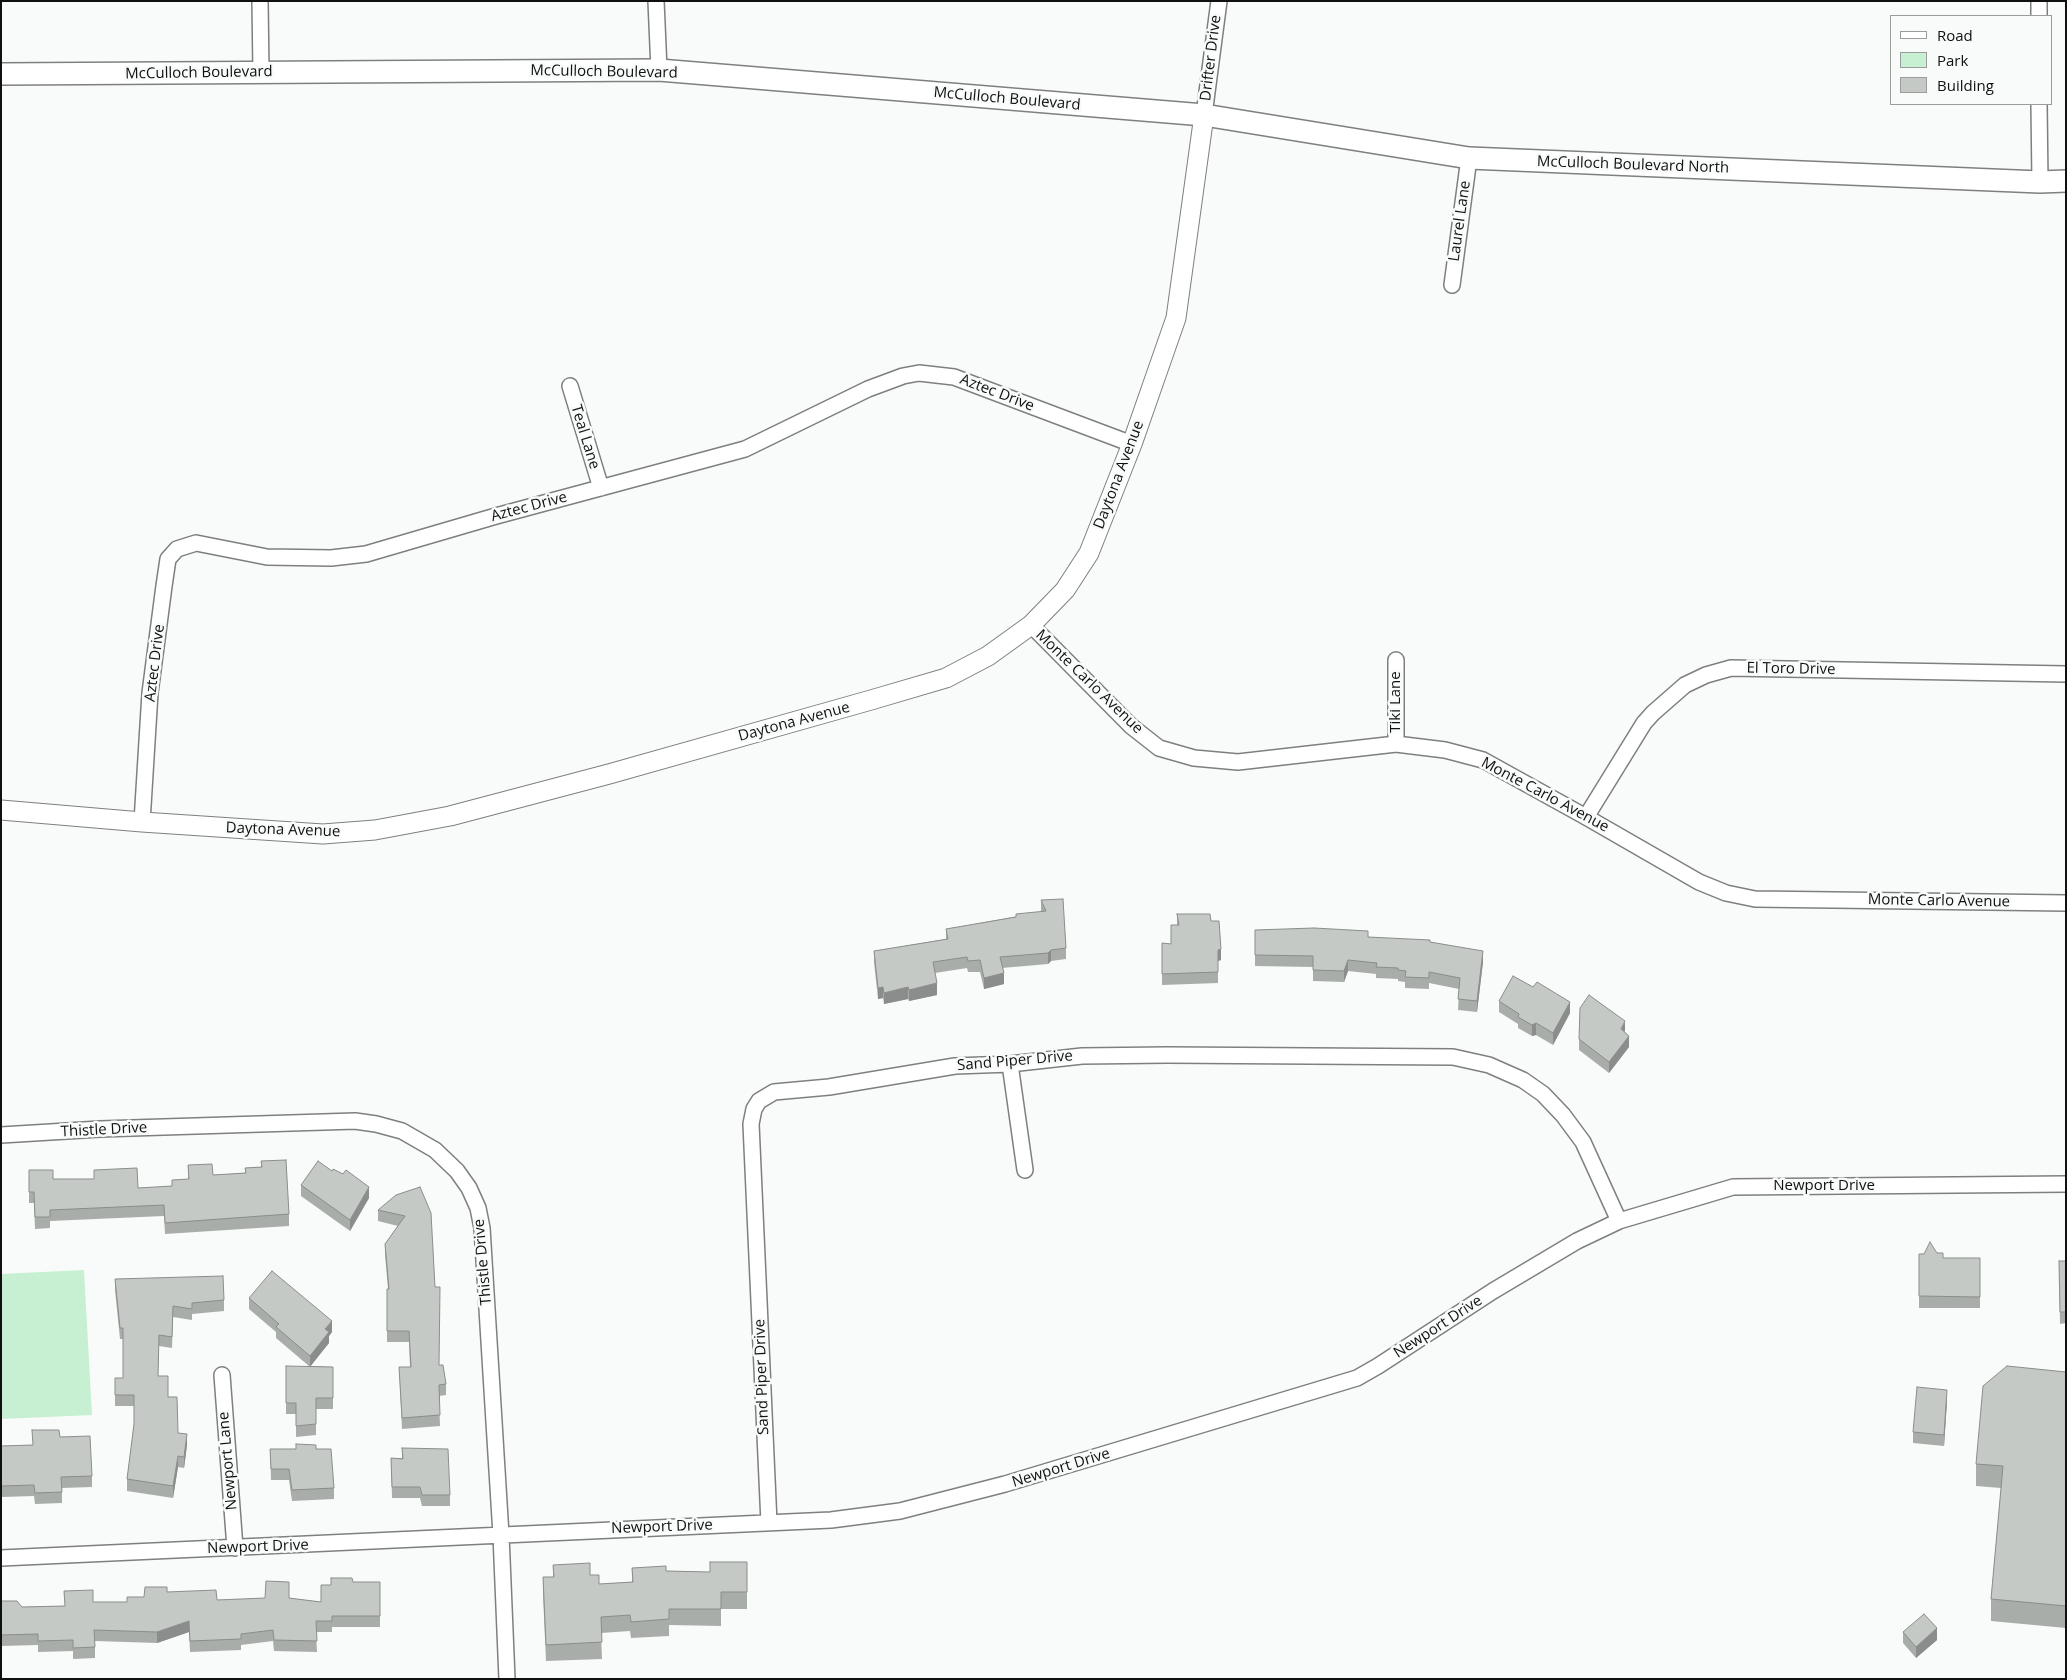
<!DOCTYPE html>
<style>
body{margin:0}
#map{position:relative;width:2067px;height:1680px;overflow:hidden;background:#f8fbf9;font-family:"Open Sans",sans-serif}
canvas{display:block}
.frame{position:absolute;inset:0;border:2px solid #0f100f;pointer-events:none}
.legend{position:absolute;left:1890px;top:15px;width:162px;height:90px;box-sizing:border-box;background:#f8fbf9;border:1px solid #9b9d9b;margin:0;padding:6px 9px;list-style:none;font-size:15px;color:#0f100f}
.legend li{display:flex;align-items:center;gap:10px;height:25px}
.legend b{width:25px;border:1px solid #9b9d9b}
</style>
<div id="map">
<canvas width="2067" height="1680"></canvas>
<div class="frame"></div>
<ul class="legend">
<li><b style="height:6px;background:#fff"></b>Road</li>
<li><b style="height:14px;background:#c7efd1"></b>Park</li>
<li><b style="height:14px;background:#c5c9c6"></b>Building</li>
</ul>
</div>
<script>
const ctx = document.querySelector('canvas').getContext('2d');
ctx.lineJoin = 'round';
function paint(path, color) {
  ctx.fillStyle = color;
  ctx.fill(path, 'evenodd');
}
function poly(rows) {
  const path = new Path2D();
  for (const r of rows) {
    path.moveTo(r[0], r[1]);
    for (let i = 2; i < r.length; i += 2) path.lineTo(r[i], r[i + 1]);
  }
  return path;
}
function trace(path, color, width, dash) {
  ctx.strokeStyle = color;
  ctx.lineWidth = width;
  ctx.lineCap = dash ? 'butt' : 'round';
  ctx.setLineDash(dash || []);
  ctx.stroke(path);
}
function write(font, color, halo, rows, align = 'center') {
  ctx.font = font + ' "Open Sans",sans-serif';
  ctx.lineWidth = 5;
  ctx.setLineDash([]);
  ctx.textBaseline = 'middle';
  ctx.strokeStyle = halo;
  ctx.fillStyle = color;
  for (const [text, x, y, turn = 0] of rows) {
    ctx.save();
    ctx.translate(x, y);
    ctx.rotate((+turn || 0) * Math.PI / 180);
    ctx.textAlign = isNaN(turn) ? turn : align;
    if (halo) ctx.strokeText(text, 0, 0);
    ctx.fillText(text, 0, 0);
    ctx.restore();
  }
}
paint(poly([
 [84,1270,92,1415,1,1419,1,1274]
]), '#c7efd1');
const minor = poly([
 [260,1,261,72],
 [656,1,659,70],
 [2039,1,2039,16],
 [2039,104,2040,182],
 [1204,115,1219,1],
 [1452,285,1469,158],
 [570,386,601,488],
 [1031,625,1131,726,1159,748,1194,758,1238,762,1396,744,1445,750,1483,760,1586,817,1699,882,1726,893,1755,899,2066,903],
 [1396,660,1396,744],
 [1586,817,1644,723,1653,713,1685,685,1706,675,1731,668,2066,674],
 [142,822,150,693,164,586,168,559,177,549,196,543,267,557,331,558,366,554,496,516,745,449,868,389,903,376,919,373,954,377,1132,444],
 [1010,1064,1025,1170],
 [1,1135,100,1129,355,1121,376,1124,402,1131,435,1150,457,1171,469,1188,478,1208,482,1228,501,1535,507,1679],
 [222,1375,235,1548],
 [769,1523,751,1124,754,1109,759,1101,774,1092,829,1087,955,1066,1010,1064,1082,1056,1167,1055,1453,1057,1489,1065,1523,1080,1543,1094,1563,1115,1583,1142,1619,1221],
 [1,1558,831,1520,900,1511,1005,1484,1357,1378,1378,1366,1493,1291,1577,1241,1619,1221,1733,1187,2066,1184]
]);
const tertiary = poly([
 [1,810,142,822,323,834,375,830,450,816,609,774,871,700,946,678,988,656,1031,625,1065,590,1089,553,1132,444,1176,318,1204,115]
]);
const secondary = poly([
 [1,74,659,70,1204,115,1469,158,2040,182,2066,181]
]);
trace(minor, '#7d807d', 18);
trace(tertiary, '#7d807d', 21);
trace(secondary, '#7d807d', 24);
trace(minor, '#fff', 15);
trace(tertiary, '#fff', 19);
trace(secondary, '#fff', 21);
paint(poly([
 [1041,900,1066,948,1066,959,1051,961,1048,964,1002,968,1004,984,984,989,980,972,968,972,967,968,935,973,937,995,909,1001,908,999,884,1004,883,998,878,999,874,962,874,951,946,939,946,929,1041,912],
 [1177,914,1211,921,1221,960,1218,961,1218,983,1162,985,1162,943,1171,944,1177,925],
 [1255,930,1368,937,1430,942,1483,962,1477,1012,1458,1010,1459,989,1429,983,1429,989,1405,988,1405,982,1398,981,1398,979,1376,978,1376,974,1348,971,1344,982,1313,981,1313,967,1255,966],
 [1499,1001,1570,1013,1553,1045,1536,1035,1532,1036,1518,1028,1518,1024,1499,1012],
 [1625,1032,1629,1047,1609,1073,1579,1050,1579,1039],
 [261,1161,289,1214,289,1226,165,1234,164,1216,50,1221,50,1228,35,1229,34,1203,29,1203,29,1170,53,1179,138,1188,172,1186,188,1179,188,1165,213,1175,245,1173,245,1168,261,1167],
 [332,1171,343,1174,369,1198,350,1231,301,1196,301,1185],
 [420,1187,439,1365,446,1384,446,1395,439,1396,440,1426,402,1429,399,1367,410,1367,409,1342,387,1342,387,1289,388,1289,385,1255,385,1244,398,1226,378,1221,378,1210],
 [1937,1253,1943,1258,1980,1258,1980,1308,1919,1308,1919,1254],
 [2059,1261,2066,1261,2066,1323,2060,1324],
 [115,1279,224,1300,224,1311,192,1314,192,1320,173,1317,172,1348,159,1346,158,1376,168,1397,178,1433,187,1445,184,1468,178,1467,173,1498,127,1491,127,1479,134,1425,134,1406,115,1406,115,1378,123,1378,123,1339,120,1339,115,1290],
 [249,1298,332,1332,329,1336,329,1343,310,1366,333,1367,333,1409,316,1409,316,1435,296,1437,296,1414,286,1414,286,1403,309,1366,276,1338,276,1332,249,1309],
 [2066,1372,2066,1628,1991,1621,1991,1599,2001,1488,1976,1486,1976,1464],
 [1947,1401,1944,1446,1913,1443,1913,1432],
 [60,1437,92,1476,92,1487,62,1488,62,1503,35,1504,34,1496,2,1497,1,1509,1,1446,33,1445],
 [402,1448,450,1495,450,1506,422,1506,420,1498,392,1498,391,1458,402,1458],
 [270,1449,316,1449,334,1488,334,1499,292,1501,289,1480,271,1480],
 [747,1562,747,1609,721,1609,721,1626,669,1625,669,1636,631,1638,630,1631,601,1633,602,1659,546,1661,543,1594,543,1577,553,1577,553,1565,590,1575,599,1584,632,1582,632,1568,666,1571,710,1572],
 [353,1582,380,1582,380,1627,332,1627,332,1632,316,1632,317,1652,274,1651,273,1641,241,1645,241,1650,190,1652,189,1632,157,1643,95,1641,95,1658,73,1659,73,1651,38,1652,38,1645,1,1646,1,1601,22,1607,65,1606,64,1591,93,1602,127,1602,144,1597,167,1592,217,1600,289,1598,321,1602,331,1585],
 [1903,1632,1937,1640,1916,1658,1903,1643]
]), '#a9adaa');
paint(poly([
 [1221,949,1221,960,1218,961,1218,950],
 [1051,950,1051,961,1048,964,1048,953],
 [1483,951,1483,962,1477,1012,1477,1001],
 [1348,960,1348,971,1344,982,1344,971],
 [1004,973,1004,984,984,989,984,978],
 [937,983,937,995,909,1001,909,990],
 [883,987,883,998,878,999,878,988],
 [908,987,908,999,884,1004,884,993],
 [1570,1002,1570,1013,1553,1045,1553,1033],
 [1625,1021,1625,1032,1621,1029],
 [1536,1023,1536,1035,1532,1036,1532,1025],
 [1629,1036,1629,1047,1609,1073,1609,1062],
 [369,1187,369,1198,350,1231,350,1220],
 [332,1321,332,1332,329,1336,329,1343,310,1367,310,1356,325,1329],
 [1947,1390,1947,1401,1944,1446,1944,1435],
 [187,1434,187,1445,184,1468,184,1457],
 [178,1456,178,1467,173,1498,173,1486],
 [189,1621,189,1632,157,1643,157,1632],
 [1937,1628,1937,1640,1916,1658,1916,1647]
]), '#8a8d8b');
const building = poly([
 [1063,899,1066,948,1051,950,1048,953,1000,957,1004,973,984,978,980,960,968,961,967,957,933,962,937,983,909,990,908,987,884,993,883,987,878,988,874,951,948,939,946,929,1016,917,1016,914,1046,911,1041,900,1063,899],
 [1177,914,1210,914,1211,921,1219,921,1221,949,1218,950,1218,972,1162,974,1162,943,1171,944,1171,925,1179,925,1177,914],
 [1314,928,1368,931,1368,937,1430,940,1430,942,1483,951,1477,1001,1458,999,1460,978,1429,972,1429,978,1405,977,1406,971,1398,970,1398,968,1376,967,1377,963,1348,960,1344,971,1313,970,1313,956,1255,955,1255,930,1314,928],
 [1513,976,1533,987,1537,982,1570,1002,1553,1033,1536,1023,1532,1025,1518,1017,1519,1014,1499,1001,1513,976],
 [1589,995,1625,1021,1621,1029,1629,1036,1609,1062,1579,1039,1580,1008,1589,995],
 [286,1160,289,1214,165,1223,164,1205,50,1210,50,1217,35,1217,34,1192,29,1192,29,1170,53,1170,53,1179,94,1179,94,1170,137,1168,138,1188,172,1186,172,1180,189,1179,188,1165,212,1164,213,1175,246,1173,245,1168,262,1167,261,1161,286,1160],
 [318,1161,332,1171,333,1169,343,1174,346,1170,369,1187,350,1220,301,1185,318,1161],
 [420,1187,431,1213,435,1287,440,1287,439,1365,443,1365,446,1384,439,1385,440,1415,402,1418,399,1367,411,1367,409,1331,387,1331,387,1289,389,1289,385,1244,405,1216,378,1210,396,1195,420,1187],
 [1930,1242,1937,1253,1943,1253,1943,1258,1980,1258,1980,1297,1919,1296,1919,1254,1924,1254,1930,1242],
 [2059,1261,2066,1261,2066,1312,2060,1312,2059,1261],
 [272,1271,332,1321,325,1329,329,1332,310,1356,276,1327,279,1324,249,1298,272,1271],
 [223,1276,224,1300,192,1303,192,1309,173,1306,172,1337,159,1335,158,1376,168,1376,168,1397,177,1397,178,1433,187,1434,184,1457,178,1456,173,1486,127,1479,134,1424,134,1395,115,1395,115,1378,123,1378,123,1328,120,1328,115,1279,223,1276],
 [286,1366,333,1367,333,1398,316,1398,316,1424,296,1426,296,1403,286,1403,286,1366],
 [2007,1366,2066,1372,2066,1606,1991,1599,2003,1466,1976,1464,1983,1386,2007,1366],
 [1917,1387,1947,1390,1944,1435,1913,1432,1917,1387],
 [32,1430,59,1430,60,1437,90,1436,92,1476,61,1477,62,1492,35,1493,34,1485,1,1486,1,1498,1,1446,33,1445,32,1430],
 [296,1444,316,1445,316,1449,331,1449,334,1488,292,1490,289,1469,271,1469,270,1449,296,1449,296,1444],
 [402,1448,448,1449,450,1495,422,1495,420,1487,392,1487,391,1458,403,1459,402,1448],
 [710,1562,747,1562,747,1592,721,1592,721,1609,669,1609,669,1619,631,1622,630,1615,601,1617,602,1642,546,1645,543,1577,554,1577,553,1565,590,1563,590,1575,599,1575,599,1584,633,1582,632,1568,666,1566,666,1571,710,1572,710,1562],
 [331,1578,352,1578,353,1582,380,1582,380,1616,332,1616,332,1621,316,1621,317,1641,274,1640,273,1630,241,1634,241,1639,190,1641,189,1621,157,1632,94,1630,95,1647,73,1648,73,1640,38,1641,38,1634,1,1635,1,1601,17,1601,22,1607,65,1606,64,1591,93,1590,93,1602,127,1602,127,1597,144,1597,145,1587,167,1587,167,1592,216,1590,217,1600,265,1598,266,1581,289,1582,289,1598,321,1602,321,1585,331,1585,331,1578],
 [1924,1614,1937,1628,1916,1647,1903,1632,1924,1614]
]);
paint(building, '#c5c9c6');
trace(building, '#8a8d8b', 1);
write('15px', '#0f100f', '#f8fbf9', [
 ["Drifter Drive",1211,58,-83],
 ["McCulloch Boulevard",604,72,1],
 ["McCulloch Boulevard",199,73,-1],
 ["McCulloch Boulevard",1007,99,5],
 ["McCulloch Boulevard North",1633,165,2],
 ["Laurel Lane",1460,221,-82],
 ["Aztec Drive",997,393,21],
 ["Teal Lane",585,437,73],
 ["Daytona Avenue",1119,475,-69],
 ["Aztec Drive",529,507,-15],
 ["Aztec Drive",155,663,-83],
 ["El Toro Drive",1791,669,1],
 ["Monte Carlo Avenue",1089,682,44],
 ["Tiki Lane",1396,702,-90],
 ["Daytona Avenue",794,722,-15],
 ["Monte Carlo Avenue",1545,795,28],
 ["Daytona Avenue",283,830,2],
 ["Monte Carlo Avenue",1939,901,1],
 ["Sand Piper Drive",1015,1061,-5],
 ["Thistle Drive",104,1130,-3],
 ["Newport Drive",1824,1186],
 ["Thistle Drive",483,1262,-95],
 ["Newport Drive",1438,1327,-33],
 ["Sand Piper Drive",762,1377,-92],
 ["Newport Lane",228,1461,-95],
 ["Newport Drive",1061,1468,-17],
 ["Newport Drive",662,1527,-2],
 ["Newport Drive",258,1547,-2]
]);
</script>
